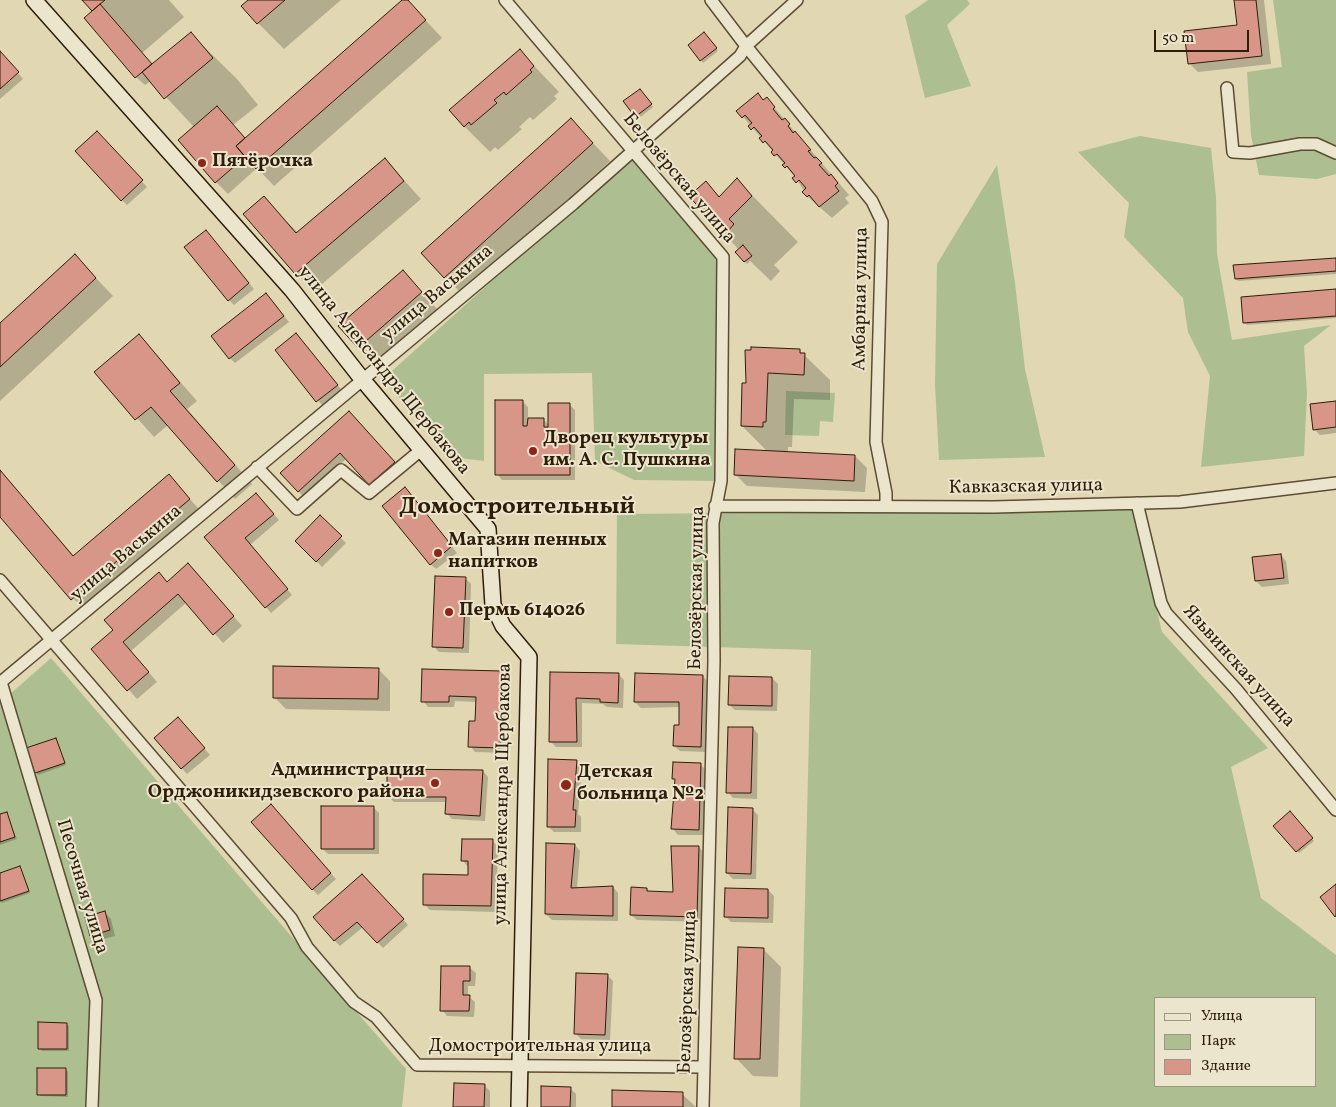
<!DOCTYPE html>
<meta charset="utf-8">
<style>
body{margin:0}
#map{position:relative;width:1336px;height:1107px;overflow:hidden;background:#e1d7b3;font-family:Vollkorn,serif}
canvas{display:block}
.legend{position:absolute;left:1154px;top:997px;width:162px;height:90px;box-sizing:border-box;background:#ece5ce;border:1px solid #a0957e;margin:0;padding:6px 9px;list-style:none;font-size:15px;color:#2e1d07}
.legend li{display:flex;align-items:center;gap:10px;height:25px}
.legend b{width:25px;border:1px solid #a0957e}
.scale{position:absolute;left:1154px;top:30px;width:95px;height:22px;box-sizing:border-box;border:2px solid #2e1d07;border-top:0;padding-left:6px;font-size:15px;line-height:18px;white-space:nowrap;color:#2e1d07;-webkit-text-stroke:4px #ece5ce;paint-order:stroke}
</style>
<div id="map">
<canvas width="1336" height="1107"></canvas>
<ul class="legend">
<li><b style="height:6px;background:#ece5ce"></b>Улица</li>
<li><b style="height:14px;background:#adbf91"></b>Парк</li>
<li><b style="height:14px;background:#d89689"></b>Здание</li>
</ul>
<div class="scale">50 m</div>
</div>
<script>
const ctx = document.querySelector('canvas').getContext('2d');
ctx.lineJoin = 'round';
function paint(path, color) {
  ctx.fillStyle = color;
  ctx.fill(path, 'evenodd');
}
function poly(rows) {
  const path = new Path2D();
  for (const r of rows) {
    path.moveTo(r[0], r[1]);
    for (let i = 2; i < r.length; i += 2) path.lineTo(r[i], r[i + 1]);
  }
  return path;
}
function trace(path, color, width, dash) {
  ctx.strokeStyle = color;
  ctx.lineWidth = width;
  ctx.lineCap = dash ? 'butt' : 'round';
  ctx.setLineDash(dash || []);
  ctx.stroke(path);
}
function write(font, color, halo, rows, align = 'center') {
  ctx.font = font + ' Vollkorn,serif';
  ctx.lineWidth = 4;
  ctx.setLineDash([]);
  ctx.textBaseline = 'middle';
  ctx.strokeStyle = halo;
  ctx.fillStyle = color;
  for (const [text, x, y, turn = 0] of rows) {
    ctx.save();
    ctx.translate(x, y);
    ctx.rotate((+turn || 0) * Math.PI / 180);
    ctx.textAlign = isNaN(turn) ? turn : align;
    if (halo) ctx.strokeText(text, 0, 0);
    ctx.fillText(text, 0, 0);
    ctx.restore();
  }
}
paint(poly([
 [928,0,967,0,970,4,947,25,971,86,925,98,905,16],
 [1273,0,1336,0,1336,174,1317,179,1259,175,1251,135,1247,72,1282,67],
 [1140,136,1211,148,1216,197,1217,254,1232,340,1331,325,1304,346,1307,394,1304,456,1201,467,1210,376,1188,332,1183,298,1124,237,1129,203,1078,152],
 [633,154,719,253,719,481,634,480,595,461,592,373,484,374,484,461,451,457,383,379],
 [997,165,1015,283,1025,369,1045,457,939,460,935,385,937,264],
 [786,391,835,393,833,422,820,421,819,436,785,435],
 [1132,510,1162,632,1268,748,1231,767,1261,898,1336,955,1336,1107,800,1107,811,650,616,644,617,514],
 [1155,998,1315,998,1315,1086,1155,1086],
 [51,658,406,1069,402,1107,0,1107,0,703]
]), '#adbf91');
paint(poly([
 [84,0,169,0,184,17,142,53,153,65,191,34,237,79,258,105,233,125,246,139,404,0,407,0,442,38,274,186,257,168,228,194,216,182,194,127,151,81,145,85,136,77],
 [250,0,341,0,284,49,258,23],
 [1236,0,1264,0,1271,64,1198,72,1189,63,1238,26],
 [707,36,718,51,703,63,701,60],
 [520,51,559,92,554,96,557,99,533,120,530,117,519,127,522,129,498,150,495,147,490,152,464,126],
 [0,52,23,79,0,99],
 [642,93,653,107,638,119,625,102],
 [767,99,849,195,845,198,849,203,832,218,808,197,795,177,738,111],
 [571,120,610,161,463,295,423,254],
 [102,138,147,187,127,205,122,200],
 [385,159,421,199,314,291,296,273,264,198,298,233],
 [737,180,798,242,774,265,780,271,771,281,750,261,747,264,745,262,736,252,739,250,691,196,706,183,720,197],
 [211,237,254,289,234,305,229,300],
 [75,256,113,296,0,401,0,325],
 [1336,259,1336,274,1238,281,1236,278],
 [402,272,439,311,377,365,359,347],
 [1336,291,1336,318,1247,325,1245,323,1242,298],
 [266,294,289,322,235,363,230,358],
 [139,335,197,401,187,409,252,484,235,499,168,425,154,437,96,372],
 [296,335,345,394,326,410,277,350],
 [799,350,830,380,830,400,794,399,792,447,788,447,788,453,855,456,867,468,865,492,747,486,735,474,768,452,742,426,748,385],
 [522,401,528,407,528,419,543,419,549,425,569,404,575,410,575,480,502,480,497,474],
 [1336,403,1336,433,1320,435,1314,429],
 [355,418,400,469,376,490,347,458,304,497,298,491],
 [0,471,74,556,169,476,207,518,90,617,0,515],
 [411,495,457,553,436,569,430,564],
 [262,500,279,520,250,545,292,595,271,613,206,537],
 [320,517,346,543,322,567,297,541],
 [1281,555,1286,561,1289,584,1262,587,1256,581],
 [159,574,168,583,197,574,242,626,223,643,187,602,131,651,157,682,137,699,93,649,115,630],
 [465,578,471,584,469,653,439,652,433,646],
 [378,669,390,681,390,711,286,709,274,697],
 [501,672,507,678,505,753,475,752,470,746,477,722,477,702,455,701,454,707,428,707,423,701],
 [551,673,618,674,624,680,623,708,607,707,603,704,582,703,582,747,556,747,550,741],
 [703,676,708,682,706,752,680,751,674,746,680,726,680,707,641,708,635,702],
 [772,678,778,684,777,711,735,710,729,705],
 [184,725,210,755,187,774,156,739],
 [753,728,758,734,757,799,733,798,728,792],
 [56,739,66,765,38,775,36,772],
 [576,761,582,767,578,814,581,817,581,832,554,832,548,826],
 [700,764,706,770,705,835,678,835,673,829,676,780,674,778],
 [483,771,488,777,485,821,452,819,446,813,447,802,394,802,388,796],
 [373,807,379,813,379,854,328,854,322,848],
 [752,809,758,815,756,879,733,879,727,873],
 [276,812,336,879,318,895,313,890],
 [6,813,17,839,0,845,0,815],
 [1292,815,1314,841,1299,853,1275,826],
 [492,841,498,846,496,912,430,910,424,904,469,876,468,867,463,861],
 [575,845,580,851,577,889,613,887,618,893,618,921,552,920,546,914],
 [699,847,704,853,703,922,637,920,631,915,647,889,650,893,674,893],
 [20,867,30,893,2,903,0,901,0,874],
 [368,881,408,925,383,948,363,927,340,946,334,940],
 [768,890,774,896,773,923,731,922,725,916],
 [105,913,111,919,115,936,96,941,91,935],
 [763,949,781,967,778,1077,753,1076,736,1058],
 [470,968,476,973,475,986,468,986,468,996,475,1002,474,1017,447,1016,442,1010],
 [607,975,613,981,610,1040,581,1039,575,1033],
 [66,1024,69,1026,69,1051,42,1051,39,1048],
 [65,1069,68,1072,68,1097,41,1096,38,1094],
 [484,1085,490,1091,490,1107,455,1107],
 [570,1088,576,1094,576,1107,542,1107],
 [682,1094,696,1107,613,1107]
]), '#0003');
const building = poly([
 [82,0,105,0,92,11,82,0],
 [248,0,285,0,257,24,241,6,248,0],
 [402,0,408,0,426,20,256,169,236,146,402,0],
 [1234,0,1256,0,1262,56,1188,64,1184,31,1237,25,1234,0],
 [100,4,152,64,135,78,84,18,100,4],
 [191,32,213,58,164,99,142,72,191,32],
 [704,32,717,48,700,61,688,45,704,32],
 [520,49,534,66,530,70,532,72,506,95,504,92,494,100,497,103,471,125,469,122,464,127,449,110,520,49],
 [0,51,19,72,0,89,0,51],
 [640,89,652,104,635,117,623,101,640,89],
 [758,93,763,100,767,97,775,107,773,109,782,120,785,118,790,124,788,126,793,133,795,131,811,150,808,151,814,158,816,157,822,163,819,165,829,176,831,174,838,183,835,186,839,191,819,207,809,195,807,197,802,192,806,188,799,180,796,183,792,178,795,176,787,166,785,168,782,165,785,163,777,154,774,156,771,152,773,150,765,141,763,143,759,138,762,136,754,127,751,130,748,126,752,123,745,115,742,118,736,111,758,93],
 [217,106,245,138,236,146,245,157,215,183,178,140,217,106],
 [571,118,593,143,444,278,421,253,571,118],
 [97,131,143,180,121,201,75,151,97,131],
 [385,158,404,181,295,274,243,214,264,196,296,233,385,158],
 [737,178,752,196,729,219,734,224,724,236,689,196,706,181,719,197,737,178],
 [206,230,249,283,228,301,184,247,206,230],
 [743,245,752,256,744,262,735,252,743,245],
 [75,254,96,278,0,367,0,323,75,254],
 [1336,258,1336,271,1235,279,1233,265,1336,258],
 [403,270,422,292,358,348,338,326,403,270],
 [1336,289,1336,316,1243,323,1241,297,1336,289],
 [266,293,284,316,229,359,211,336,266,293],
 [296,333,338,385,316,402,275,350,296,333],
 [139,334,180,383,170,391,235,465,217,482,151,407,135,420,94,372,139,334],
 [751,347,800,349,800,353,805,353,804,375,768,373,766,422,763,422,763,427,741,426,742,383,746,383,745,350,751,350,751,347],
 [495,400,523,400,523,426,527,426,528,418,544,418,544,427,548,427,548,403,570,403,570,475,495,475,495,400],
 [1336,401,1336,427,1313,430,1310,404,1336,401],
 [349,411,395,462,369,485,340,453,298,492,280,473,349,411],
 [735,449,855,455,854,481,734,475,735,449],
 [0,470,73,556,169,474,190,499,71,600,0,517,0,470],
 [405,487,452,546,430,565,382,506,405,487],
 [256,493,274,514,245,538,288,589,265,608,204,537,256,493],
 [320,515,342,536,316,562,295,541,320,515],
 [1281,554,1284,578,1255,581,1252,557,1281,554],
 [188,563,234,616,213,635,178,594,123,642,149,672,127,691,91,649,113,630,104,620,159,572,167,582,188,563],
 [435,576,466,577,463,648,432,647,435,576],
 [273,666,379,668,378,699,273,698,273,666],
 [422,669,502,671,500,748,468,747,469,721,475,721,476,697,449,696,449,702,421,702,422,669],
 [550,672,619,673,618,703,600,702,600,699,576,698,577,742,549,742,550,672],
 [635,673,703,675,701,747,673,746,674,725,679,725,679,702,634,702,635,673],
 [729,676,772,677,772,706,728,705,729,676],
 [178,717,205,748,181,769,154,738,178,717],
 [728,727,753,727,751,793,726,793,728,727],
 [56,738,65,763,35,773,26,748,56,738],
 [548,759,577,760,573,810,576,810,575,827,547,827,548,759],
 [673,762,701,763,699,830,671,829,675,779,672,779,673,762],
 [387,769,483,770,480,816,445,814,446,797,387,797,387,769],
 [271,804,331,873,312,890,251,822,271,804],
 [321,806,374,806,374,849,321,849,321,806],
 [728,807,753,808,751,874,726,873,728,807],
 [1290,811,1313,838,1296,852,1273,826,1290,811],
 [7,812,15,837,0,842,0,814,7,812],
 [462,839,493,839,491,906,423,905,423,874,468,875,468,861,461,861,462,839],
 [546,843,575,844,571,888,613,886,613,916,545,914,546,843],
 [671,846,699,846,697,917,630,915,631,887,647,888,647,891,673,892,671,846],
 [20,866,29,891,0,901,0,873,20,866],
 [362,874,404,919,377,943,357,922,334,941,313,917,362,874],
 [1336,884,1336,915,1335,917,1320,897,1336,884],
 [725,888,768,889,768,918,724,917,725,888],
 [105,911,110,930,90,936,85,917,105,911],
 [738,947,764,948,760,1059,734,1059,738,947],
 [441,966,470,966,470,981,463,981,463,995,470,995,469,1011,440,1011,441,966],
 [576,973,608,974,605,1035,574,1034,576,973],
 [38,1022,67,1023,67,1049,38,1049,38,1022],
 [37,1068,66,1068,66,1095,37,1095,37,1068],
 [454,1083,485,1084,484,1107,453,1107,454,1083],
 [541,1086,571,1087,570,1107,541,1107,541,1086],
 [612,1090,683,1092,683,1107,612,1107,612,1090]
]);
paint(building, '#d89689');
trace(building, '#2e1d07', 1);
const street = poly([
 [505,0,723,257,721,481,713,523,714,661,703,1107],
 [711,0,746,46,872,201,882,222,876,442,886,493,886,506],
 [1227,88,1233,152,1250,153,1300,144,1316,144,1336,153],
 [257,467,297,509,341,470,369,493,421,450],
 [1137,503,1161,603,1166,613,1236,689,1336,810],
 [715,506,994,507,1180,502,1336,483],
 [0,580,291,918,307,947,354,1002,376,1017,417,1065,703,1067],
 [92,1107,96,1000,1,682,573,204,740,56,746,46,797,0]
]);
const secondary = poly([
 [34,0,292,290,362,379,488,529,493,605,503,626,529,657,519,1107]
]);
trace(street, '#5b4c32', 14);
trace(secondary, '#2e1d07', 18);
trace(street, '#ece5ce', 11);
trace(secondary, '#ece5ce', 15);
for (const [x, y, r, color] of [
 [202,163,5,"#8f2418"],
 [533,451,5,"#8f2418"],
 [438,553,5,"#8f2418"],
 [449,612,5,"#8f2418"],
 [435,783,5,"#8f2418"],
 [566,785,6,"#8f2418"]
]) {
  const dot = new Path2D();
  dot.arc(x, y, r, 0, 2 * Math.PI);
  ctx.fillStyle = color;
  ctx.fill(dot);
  trace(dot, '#ece5ce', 2);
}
write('bold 19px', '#2e1d07', '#ece5ce', [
 ["Пятёрочка",212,163],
 ["Дворец культуры",543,440],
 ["им. А. С. Пушкина",543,462],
 ["Магазин пенных",448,542],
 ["напитков",448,564],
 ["Пермь 614026",459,612],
 ["Администрация",425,772,"right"],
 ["Орджоникидзевского района",425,794,"right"],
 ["Детская",577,774],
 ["больница №2",577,796]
], 'left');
write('19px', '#2e1d07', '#ece5ce', [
 ["Белозёрская улица",678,179,50],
 ["улица Васькина",438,294,-40],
 ["Амбарная улица",862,299,-89],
 ["улица Александра Щербакова",383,371,51],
 ["Кавказская улица",1026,488,-1],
 ["улица Васькина",127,554,-40],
 ["Белозёрская улица",698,588,-89],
 ["Язьвинская улица",1238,667,48],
 ["улица Александра Щербакова",504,794,-89],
 ["Песочная улица",81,887,73],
 ["Белозёрская улица",689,992,-88],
 ["Домостроительная улица",540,1048]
]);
write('bold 24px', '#2e1d07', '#ece5ce', [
 ["Домостроительный",517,509]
]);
</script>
